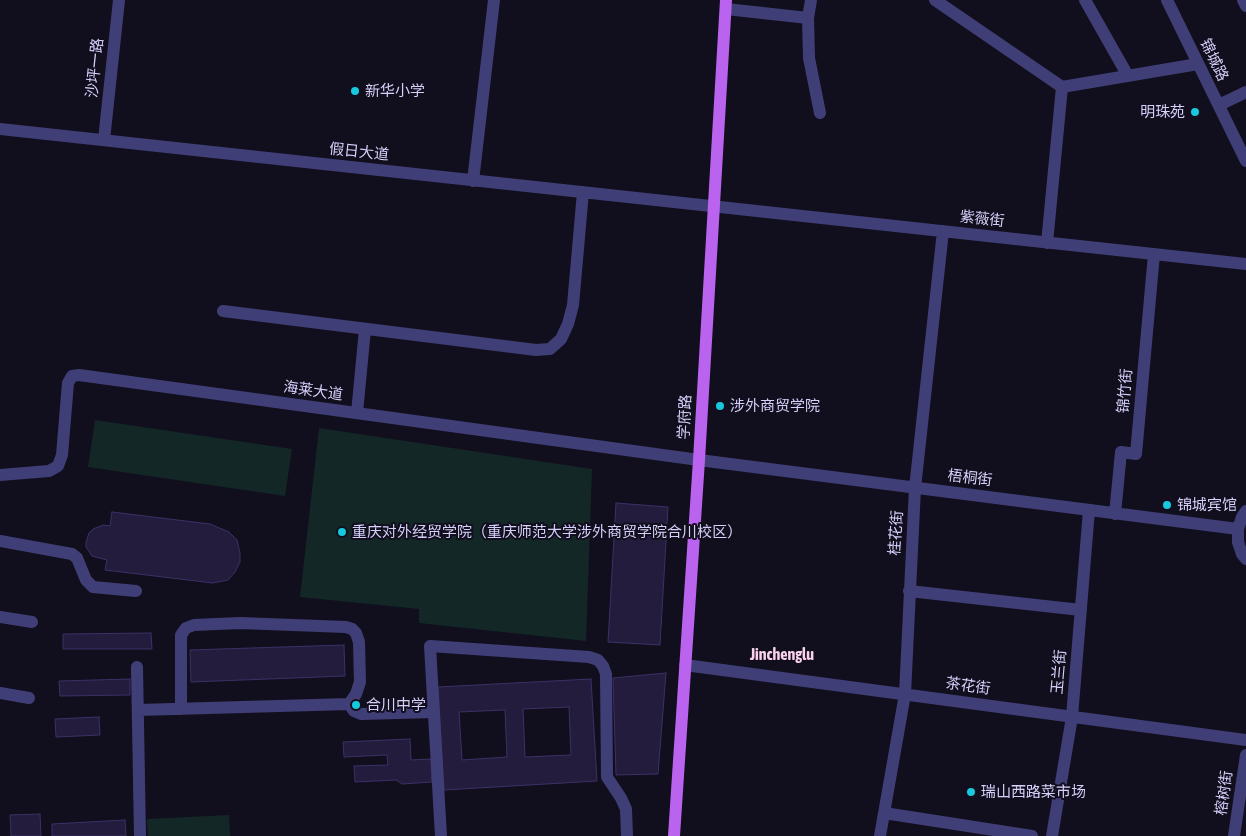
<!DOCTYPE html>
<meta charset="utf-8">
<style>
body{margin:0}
canvas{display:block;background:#110e1d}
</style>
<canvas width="1246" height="836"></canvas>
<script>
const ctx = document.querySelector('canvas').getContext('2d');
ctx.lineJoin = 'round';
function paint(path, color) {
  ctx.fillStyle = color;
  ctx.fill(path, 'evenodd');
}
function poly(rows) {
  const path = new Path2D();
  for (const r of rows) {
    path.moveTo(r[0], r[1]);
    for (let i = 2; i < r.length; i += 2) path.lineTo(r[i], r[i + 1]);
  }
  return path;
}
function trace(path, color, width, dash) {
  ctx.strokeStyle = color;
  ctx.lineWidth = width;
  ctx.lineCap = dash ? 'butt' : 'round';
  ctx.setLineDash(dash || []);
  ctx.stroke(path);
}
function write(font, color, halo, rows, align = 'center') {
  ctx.font = font + ' "Asap Condensed","Noto Sans SC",sans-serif';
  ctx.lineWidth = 4;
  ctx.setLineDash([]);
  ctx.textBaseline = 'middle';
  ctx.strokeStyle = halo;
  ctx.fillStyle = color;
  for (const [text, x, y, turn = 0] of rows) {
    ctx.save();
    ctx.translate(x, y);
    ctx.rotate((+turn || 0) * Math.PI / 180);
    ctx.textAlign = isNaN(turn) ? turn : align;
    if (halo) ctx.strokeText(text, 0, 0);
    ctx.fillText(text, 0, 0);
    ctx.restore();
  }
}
paint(poly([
 [95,420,292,449,285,496,88,467],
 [319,428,592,469,586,641,419,623,419,609,300,597],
 [229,815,230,836,148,836,147,819]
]), '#122726');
const building = poly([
 [616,503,668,507,660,645,608,642,616,503],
 [112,512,210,524,229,532,237,540,240,553,240,562,235,572,228,580,213,583,105,570,107,560,92,556,86,547,86,542,89,533,93,529,103,525,110,526,112,512],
 [151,633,152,649,63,649,63,634,151,633],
 [344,645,345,676,191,682,190,650,344,645],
 [666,673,658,774,616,775,613,678,666,673],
 [130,679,130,695,60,696,59,681,130,679],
 [591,679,597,781,444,790,438,687,591,679],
 [569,707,571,755,525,757,523,709,569,707],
 [505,710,507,757,462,760,459,712,505,710],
 [99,717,100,735,56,737,55,719,99,717],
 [410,739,411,760,431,759,432,782,402,784,396,780,355,782,354,766,388,765,387,755,344,757,343,742,410,739],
 [40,814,41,836,11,836,10,815,40,814],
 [125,820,126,836,52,836,52,824,125,820]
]);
paint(building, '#231c3c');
trace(building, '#3b3166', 1);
trace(poly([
 [811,0,808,18,809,58,820,113],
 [935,0,1062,87,1198,64],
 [1085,0,1128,76],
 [1167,0,1246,161],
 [1243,0,1246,6],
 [726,9,808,18],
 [1219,105,1246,92],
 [0,129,1246,264],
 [104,140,119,0],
 [473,181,494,0],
 [1047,243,1062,87],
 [223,311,536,350,550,349,561,339,568,324,573,305,583,192],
 [357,413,365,329],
 [0,475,49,471,58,466,62,455,68,383,72,376,79,375,699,460,1238,529],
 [1246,511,1242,517,1238,529,1238,542,1242,554,1246,559],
 [1115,514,1121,452,1136,454,1154,254],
 [0,541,72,554,77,558,86,580,93,587,136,591],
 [909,591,1081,610],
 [0,617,32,622],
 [685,665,1246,740],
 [137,667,140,836],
 [0,693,29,698],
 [181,709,181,635,186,628,194,625,240,623,346,627,352,629,356,633,359,642,360,682,356,694,349,704],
 [138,710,349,704,354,711,361,714,434,712],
 [884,813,1032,836],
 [441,836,430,646,589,657,598,660,603,666,606,674,607,777,621,798,626,809,627,836],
 [880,836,905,694,915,488,943,231],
 [1052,836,1072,717,1089,510],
 [1234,836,1246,755]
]), '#403e77', 12);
trace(poly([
 [674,836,699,460,726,0]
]), '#ba63ee', 12);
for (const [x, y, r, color] of [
 [355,91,5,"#18c9dd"],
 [1195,112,5,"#18c9dd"],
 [720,406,5,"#18c9dd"],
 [1167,505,5,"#18c9dd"],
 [342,532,5,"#18c9dd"],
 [356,705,5,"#18c9dd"],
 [971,792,5,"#18c9dd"]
]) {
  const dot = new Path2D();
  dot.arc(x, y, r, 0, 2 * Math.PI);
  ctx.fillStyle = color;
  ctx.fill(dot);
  trace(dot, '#110e1d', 2);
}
write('15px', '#d5d0fa', '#110e1d', [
 ["锦城路",1214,60,64],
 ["沙坪一路",95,68,-84],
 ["假日大道",359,152,6],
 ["紫薇街",982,219,6],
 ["海莱大道",313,391,8],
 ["锦竹街",1125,391,-85],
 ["学府路",685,417,-87],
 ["梧桐街",970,478,7],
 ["桂花街",896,533,-86],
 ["玉兰街",1059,672,-85],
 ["茶花街",968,686,8],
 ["榕树街",1224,793,-82]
]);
write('15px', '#d5d0fa', '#110e1d', [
 ["新华小学",365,91],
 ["明珠苑",1185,112,"right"],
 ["涉外商贸学院",730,406],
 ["锦城宾馆",1177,505],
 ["重庆对外经贸学院（重庆师范大学涉外商贸学院合川校区）",352,532],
 ["合川中学",366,705],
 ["瑞山西路菜市场",981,792]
], 'left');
write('bold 16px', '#fad2eb', '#110e1d', [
 ["Jinchenglu",782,655]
]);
</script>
